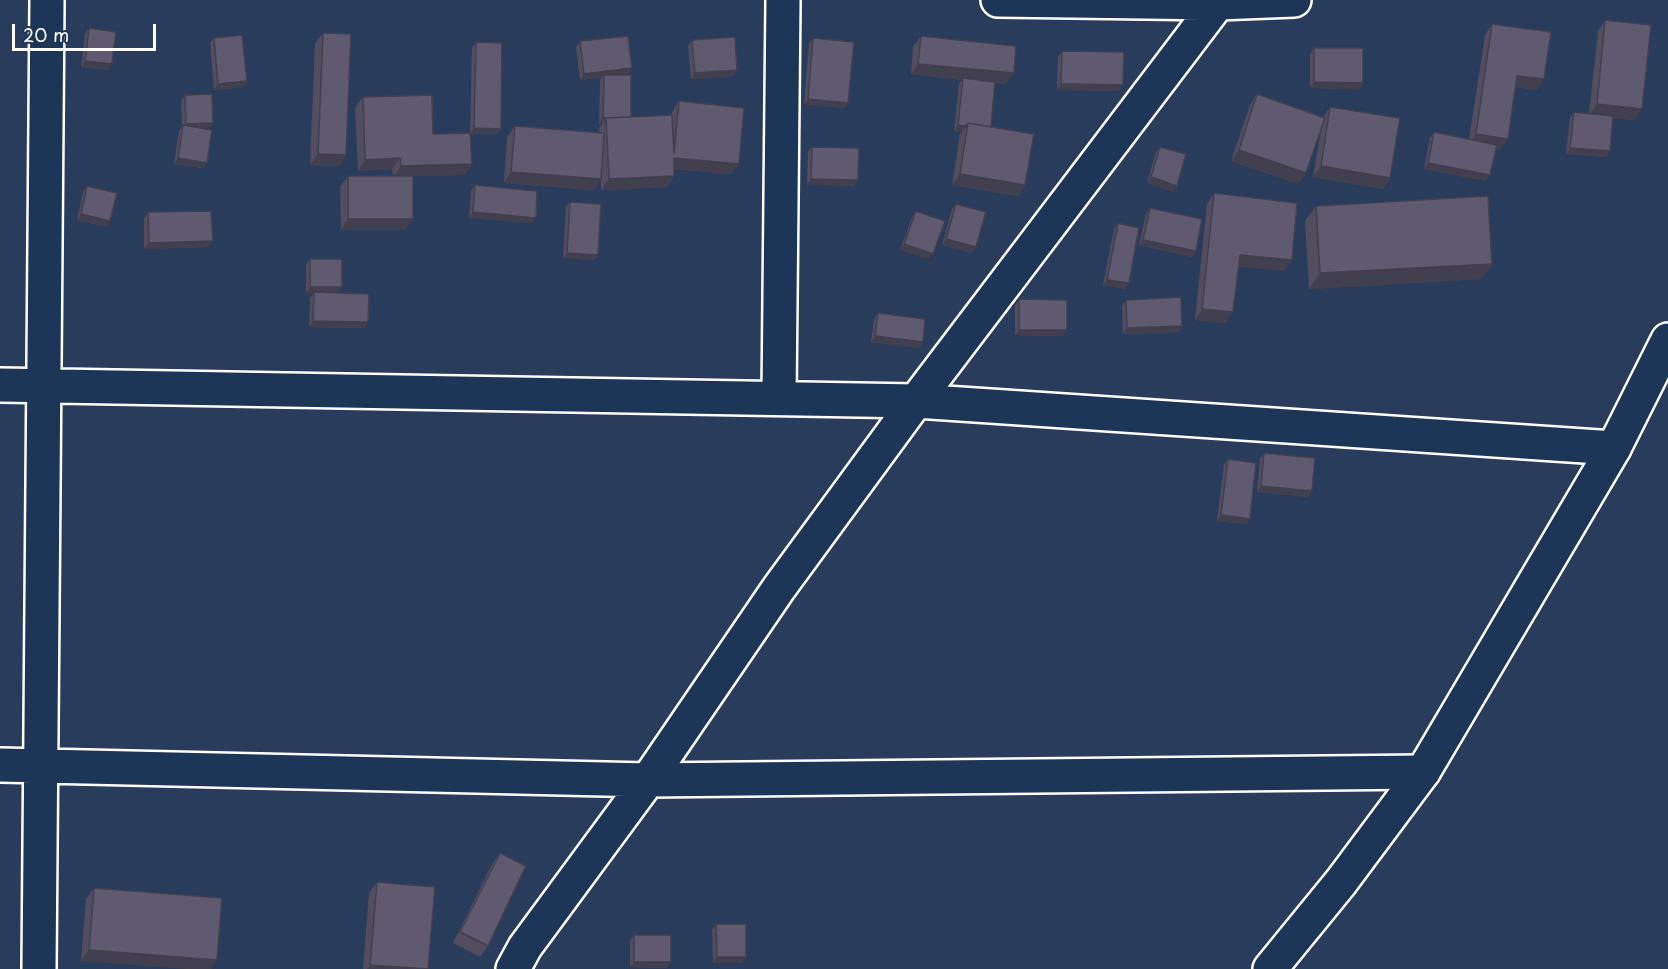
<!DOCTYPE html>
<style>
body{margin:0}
#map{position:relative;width:1668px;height:969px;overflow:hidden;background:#2a3c5c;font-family:"Playpen Sans",sans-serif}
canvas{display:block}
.scale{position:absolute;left:12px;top:24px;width:144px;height:27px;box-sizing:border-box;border:3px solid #fff;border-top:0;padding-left:8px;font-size:18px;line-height:21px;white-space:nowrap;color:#fff;-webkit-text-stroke:4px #1d3557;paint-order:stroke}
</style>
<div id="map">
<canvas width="1668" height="969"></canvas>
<div class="scale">20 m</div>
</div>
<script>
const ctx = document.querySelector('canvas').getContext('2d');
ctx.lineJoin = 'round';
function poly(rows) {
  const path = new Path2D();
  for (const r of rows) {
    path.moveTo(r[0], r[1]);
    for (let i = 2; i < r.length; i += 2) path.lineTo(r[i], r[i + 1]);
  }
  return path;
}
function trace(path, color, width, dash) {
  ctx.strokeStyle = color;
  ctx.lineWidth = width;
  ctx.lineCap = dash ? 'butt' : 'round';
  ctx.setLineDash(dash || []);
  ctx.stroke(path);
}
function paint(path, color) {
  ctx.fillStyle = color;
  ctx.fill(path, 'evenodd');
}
const street = poly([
 [998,0,1218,3,1294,0],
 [0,385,916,401,1614,448],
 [779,398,783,0],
 [0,765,648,780,1423,772],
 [39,969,47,0],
 [513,969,525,947,648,780,779,588,916,401,1220,0]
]);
const secondary = poly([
 [1270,969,1341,882,1423,772,1614,448,1668,340]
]);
trace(street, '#fff', 38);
trace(secondary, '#fff', 38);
trace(street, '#1d3557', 33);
trace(secondary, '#1d3557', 33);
paint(poly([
 [1605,20,1635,120,1613,118,1610,151,1606,157,1566,154,1570,118,1574,112,1589,114,1598,31],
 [1492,24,1544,79,1537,90,1515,87,1500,150,1496,149,1486,181,1424,169,1430,138,1434,132,1469,139,1485,35],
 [89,28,108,70,81,67,85,34],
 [323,33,339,166,310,165,315,44],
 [921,36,1006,84,995,83,991,127,1025,185,1018,196,952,185,960,134,962,132,954,131,959,84,962,80,911,74,913,47],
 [214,38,247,81,243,87,214,90,210,43],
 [813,38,848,103,844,108,804,104,809,44],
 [692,40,737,70,733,76,691,79,688,46],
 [580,41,628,74,619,75,631,117,671,115,672,112,679,101,739,164,731,174,674,169,674,176,667,187,601,190,601,179,593,190,504,183,507,137,515,126,599,133,599,129,602,124,599,124,600,81,602,77,580,80,576,47],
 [476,42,501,129,497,134,470,134,472,164,464,175,413,176,413,219,405,230,341,230,340,187,348,176,393,176,392,169,358,171,355,108,363,97,433,134,470,133,472,48],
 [1314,48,1359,89,1310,88,1310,54],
 [1062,51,1119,91,1057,90,1058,57],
 [1257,94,1323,117,1330,107,1390,178,1383,189,1313,177,1321,130,1306,173,1298,184,1231,161,1250,105],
 [185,95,209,129,205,129,203,168,174,164,179,131,182,127,181,101],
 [812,147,854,186,807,184,808,152],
 [1160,147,1177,186,1173,192,1147,183,1156,152],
 [475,185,532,223,469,218,471,191],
 [87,186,110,221,106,227,77,220,83,192],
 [1214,193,1292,260,1284,271,1238,266,1226,323,1195,320,1207,204],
 [570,202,598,255,594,260,563,258,566,207],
 [956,204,972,253,942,245,952,209],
 [1316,206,1492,264,1481,279,1309,289,1305,221],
 [1150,208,1192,257,1139,245,1146,213],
 [916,211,929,259,900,250,912,217],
 [148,212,213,241,208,247,144,249,144,218],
 [1118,223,1129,283,1125,289,1103,285,1114,229],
 [310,259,342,287,338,292,324,293,364,328,309,327,310,298,314,293,306,293,306,265],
 [1019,299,1063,336,1015,335,1015,305],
 [1126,300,1182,326,1178,332,1123,334,1122,306],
 [878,313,923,342,919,348,871,342,874,319],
 [1264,453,1308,497,1257,492,1260,459],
 [1228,459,1250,519,1246,524,1217,521,1224,465],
 [500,853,488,946,480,957,453,943,492,864],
 [377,882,428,969,363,969,369,893],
 [94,888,222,898,81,961,86,899],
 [716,924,742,963,713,963,712,930],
 [634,935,667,968,630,967,630,941]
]), '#524d5f');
paint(poly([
 [85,61,112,64,108,70,81,67],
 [918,64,1014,73,1006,84,963,80,963,78,962,80,911,74],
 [632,68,628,74,604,77,604,75,602,77,580,80,584,74],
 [737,70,733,76,691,79,695,73],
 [1517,76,1544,79,1537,90,1510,86],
 [247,81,243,87,214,90,218,84],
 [1314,82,1363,83,1359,89,1310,88],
 [1061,84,1123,85,1119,91,1057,90],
 [808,99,848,103,844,108,804,104],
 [1597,104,1642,109,1635,120,1589,115],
 [603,118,606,118,602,124,599,124],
 [213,123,209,129,182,129,186,124],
 [958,125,966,126,962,132,954,131],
 [474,128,501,129,497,134,470,134],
 [1476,134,1508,139,1500,150,1468,145],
 [1570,148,1610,151,1606,157,1566,154],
 [1239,150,1306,173,1298,184,1231,161],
 [318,154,346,155,339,166,310,165],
 [178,158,207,163,203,168,174,164],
 [400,158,392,169,358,171,365,160],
 [674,158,739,164,731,174,666,168],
 [1428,163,1490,175,1486,181,1424,169],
 [472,164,464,175,393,177,401,166],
 [1321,166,1390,178,1383,189,1313,177],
 [511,172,601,179,593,190,504,183],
 [960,174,1025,185,1018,196,952,185],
 [674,176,667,187,601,190,609,179],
 [1151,177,1177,186,1173,192,1147,183],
 [811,179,858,180,854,186,807,184],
 [473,212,536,218,532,223,469,218],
 [81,214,110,221,106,227,77,220],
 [348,219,413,219,405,230,341,230],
 [946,239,976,247,972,253,942,245],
 [1143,240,1196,251,1192,257,1139,245],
 [213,241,208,247,144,249,149,243],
 [904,244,933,254,929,259,900,250],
 [567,253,598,255,594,260,563,258],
 [1240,255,1292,260,1284,271,1232,266],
 [1492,264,1481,279,1309,289,1320,273],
 [1107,280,1129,283,1125,289,1103,285],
 [310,287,342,287,338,292,306,293],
 [1202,309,1233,312,1226,323,1195,320],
 [313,321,368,322,364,328,309,327],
 [1182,326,1178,332,1123,334,1127,328],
 [1019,330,1067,330,1063,336,1015,335],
 [875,336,923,342,919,348,871,342],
 [1261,486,1312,491,1308,497,1257,492],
 [1221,515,1250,519,1246,524,1217,521],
 [89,950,217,960,211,969,185,969,81,961],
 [717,957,746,957,742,963,713,963],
 [634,962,671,962,667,968,630,967],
 [370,965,421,969,367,969]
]), '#423f4e');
const building = poly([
 [1605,20,1651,25,1642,109,1597,104,1605,20],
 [1492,24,1551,32,1544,79,1517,76,1508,139,1476,134,1492,24],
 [89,28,116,32,112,64,85,61,89,28],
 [323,33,351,34,346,155,318,154,323,33],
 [242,35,247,81,218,84,214,38,242,35],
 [628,36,632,68,584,74,580,41,628,36],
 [921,36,1016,46,1014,73,918,64,921,36],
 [735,37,737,70,695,73,692,40,735,37],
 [813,38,854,42,848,103,808,99,813,38],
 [476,42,502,43,501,129,474,128,476,42],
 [1314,48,1363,48,1363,83,1314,82,1314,48],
 [1062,51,1124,52,1123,85,1061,84,1062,51],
 [604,75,631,75,631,117,603,118,604,75],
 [963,78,995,82,991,127,968,123,966,126,958,125,963,78],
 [212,94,213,123,186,124,185,95,212,94],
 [1257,94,1325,118,1306,173,1239,150,1257,94],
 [432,95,433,134,470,133,472,164,401,166,400,158,365,160,363,97,432,95],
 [679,101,744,108,739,164,674,158,674,176,609,179,606,118,672,115,674,153,679,101],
 [1330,107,1400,118,1390,178,1321,166,1330,107],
 [1574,112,1613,116,1610,151,1570,148,1574,112],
 [968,123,1034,134,1025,185,960,174,968,123],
 [183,125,212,130,207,163,178,158,183,125],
 [515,126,604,133,601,179,511,172,515,126],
 [1434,132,1497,145,1490,175,1428,163,1434,132],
 [812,147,859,148,858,180,811,179,812,147],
 [1160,147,1186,154,1177,186,1151,177,1160,147],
 [348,176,413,176,413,219,348,219,348,176],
 [475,185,537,191,536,218,473,212,475,185],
 [87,186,117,193,110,221,81,214,87,186],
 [1214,193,1297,203,1292,260,1240,255,1233,312,1202,309,1214,193],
 [1488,196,1492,264,1320,273,1316,206,1488,196],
 [570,202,601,204,598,255,567,253,570,202],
 [956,204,986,212,976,247,946,239,956,204],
 [1150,208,1202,219,1196,251,1143,240,1150,208],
 [211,211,213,241,149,243,148,212,211,211],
 [916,211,945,221,933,254,904,244,916,211],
 [1118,223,1139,228,1129,283,1107,280,1118,223],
 [310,259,342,259,342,287,310,287,310,259],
 [314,292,369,294,368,322,313,321,314,292],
 [1181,297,1182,326,1127,328,1126,300,1181,297],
 [1019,299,1067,300,1067,330,1019,330,1019,299],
 [878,313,925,319,923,342,875,336,878,313],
 [1264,453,1315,458,1312,491,1261,486,1264,453],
 [1228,459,1256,463,1250,519,1221,515,1228,459],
 [500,853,526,866,488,946,460,932,500,853],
 [377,882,435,887,428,969,370,965,377,882],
 [94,888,222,898,217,960,89,950,94,888],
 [716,924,746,924,746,957,717,957,716,924],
 [634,935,671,935,671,962,634,962,634,935]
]);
paint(building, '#5f5a6f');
trace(building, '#423f4e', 1.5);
</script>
